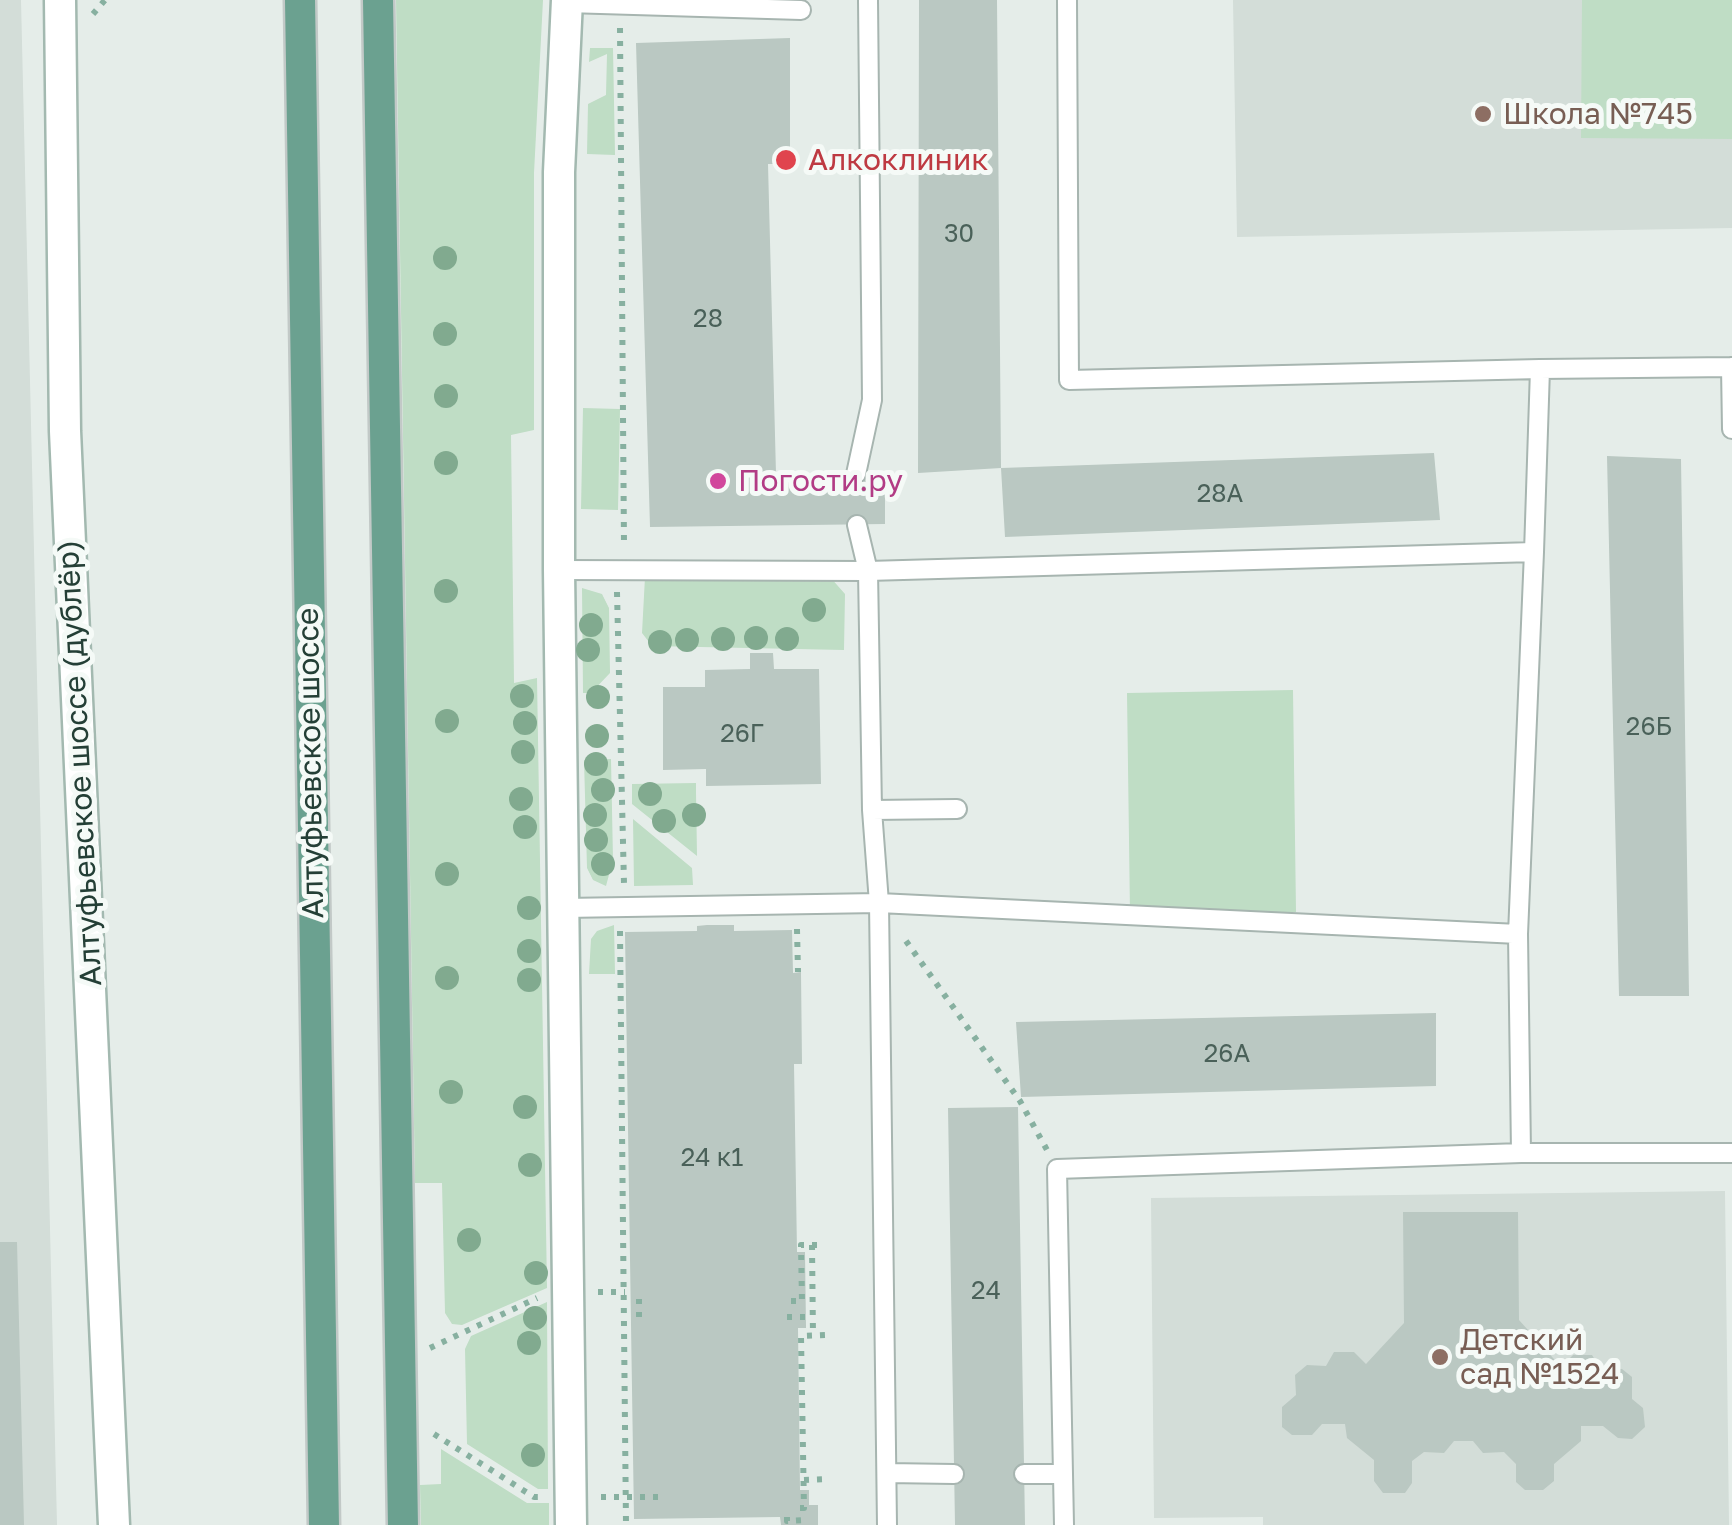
<!DOCTYPE html>
<meta charset="utf-8">
<style>
body{margin:0}
canvas{display:block;background:#e5ede9}
</style>
<canvas width="1732" height="1525"></canvas>
<script>
const ctx = document.querySelector('canvas').getContext('2d');
ctx.lineJoin = 'round';
function paint(path, color) {
  ctx.fillStyle = color;
  ctx.fill(path, 'evenodd');
}
function poly(rows) {
  const path = new Path2D();
  for (const r of rows) {
    path.moveTo(r[0], r[1]);
    for (let i = 2; i < r.length; i += 2) path.lineTo(r[i], r[i + 1]);
  }
  return path;
}
function trace(path, color, width, dash) {
  ctx.strokeStyle = color;
  ctx.lineWidth = width;
  ctx.lineCap = dash ? 'butt' : 'round';
  ctx.setLineDash(dash || []);
  ctx.stroke(path);
}
function write(font, color, halo, rows, align = 'center') {
  ctx.font = font + ' "Golos Text",sans-serif';
  ctx.lineWidth = 10;
  ctx.setLineDash([]);
  ctx.textBaseline = 'middle';
  ctx.strokeStyle = halo;
  ctx.fillStyle = color;
  for (const [text, x, y, turn = 0] of rows) {
    ctx.save();
    ctx.translate(x, y);
    ctx.rotate((+turn || 0) * Math.PI / 180);
    ctx.textAlign = isNaN(turn) ? turn : align;
    if (halo) ctx.strokeText(text, 0, 0);
    ctx.fillText(text, 0, 0);
    ctx.restore();
  }
}
paint(poly([
 [0,0,21,0,57,1525,0,1525],
 [1233,0,1732,0,1732,228,1237,237],
 [1725,1191,1729,1525,1263,1525,1263,1517,1154,1518,1151,1198]
]), '#d3ddd8');
paint(poly([
 [396,0,543,0,534,173,534,430,511,435,514,683,537,678,547,1288,462,1325,452,1324,445,1313,442,1183,415,1183],
 [1582,0,1732,0,1732,139,1581,138],
 [590,48,613,48,615,155,587,154,588,104,606,95,607,54,589,62],
 [583,408,620,409,618,510,581,509],
 [645,577,830,577,845,594,844,650,652,646,642,633],
 [582,588,602,594,609,608,610,673,591,693,583,693],
 [1293,690,1296,912,1130,914,1127,693],
 [611,759,613,860,606,886,593,880,587,868,584,760],
 [696,783,696,792,697,856,632,804,632,784],
 [633,819,692,868,693,885,634,886],
 [614,925,615,974,589,974,591,939,597,931],
 [547,1302,548,1489,538,1489,467,1444,465,1349,471,1336],
 [441,1449,527,1503,549,1503,549,1525,421,1525,420,1485,441,1484]
]), '#bfddc5');
paint(poly([
 [919,0,997,0,1001,468,918,473],
 [790,38,790,164,768,164,776,474,885,474,885,524,650,527,636,43],
 [1434,453,1440,520,1005,537,1001,468],
 [1607,456,1681,459,1689,996,1619,996],
 [750,653,773,653,774,669,819,669,821,784,706,786,706,769,663,770,663,687,705,687,705,670,750,669],
 [707,925,734,925,734,931,792,930,793,973,801,972,802,1064,794,1064,797,1252,805,1252,806,1328,798,1328,800,1490,809,1490,809,1505,818,1505,818,1525,781,1525,780,1517,634,1519,625,932,697,931,697,926],
 [1436,1013,1436,1086,1021,1097,1016,1022],
 [1018,1107,1025,1525,955,1525,948,1108],
 [1403,1212,1518,1212,1519,1320,1561,1367,1573,1355,1592,1355,1600,1368,1622,1369,1632,1377,1632,1399,1643,1408,1645,1427,1632,1439,1618,1438,1603,1426,1581,1426,1581,1441,1554,1464,1554,1481,1543,1490,1525,1490,1516,1482,1516,1464,1504,1452,1483,1453,1473,1441,1454,1441,1444,1453,1424,1452,1412,1461,1412,1483,1405,1493,1383,1493,1374,1481,1374,1460,1347,1438,1345,1424,1322,1424,1312,1435,1292,1435,1282,1427,1282,1407,1296,1395,1295,1375,1307,1365,1326,1366,1334,1352,1354,1352,1366,1364,1404,1323],
 [0,1242,17,1242,24,1525,0,1525]
]), '#bac8c2');
const lane = poly([
 [567,3,801,10],
 [1731,367,1732,429],
 [1540,369,1732,367],
 [856,474,872,400,868,0],
 [857,525,868,571,872,810,879,903,887,1525],
 [559,570,868,571,1534,552,1540,369,1069,380,1067,0],
 [872,810,957,809],
 [564,908,879,903,1518,934,1534,552],
 [1521,1153,1732,1153],
 [887,1473,954,1474],
 [1024,1474,1063,1474],
 [1064,1525,1057,1169,1521,1153,1518,934]
]);
const secondary = poly([
 [60,0,65,431,114,1525],
 [567,0,559,172,559,570,571,1525]
]);
const primary = poly([
 [300,0,324,1525],
 [378,0,403,1525]
]);
trace(lane, '#a7b5b0', 22);
trace(secondary, '#a3b9b0', 35);
trace(primary, '#c2c9c7', 35);
trace(poly([
 [93,14,105,0],
 [620,28,624,545],
 [617,592,624,884],
 [797,929,798,972],
 [620,931,626,1525],
 [906,941,1020,1101,1047,1150],
 [812,1245,813,1336],
 [598,1292,625,1292],
 [639,1299,639,1319],
 [791,1301,802,1301,801,1245,824,1245],
 [787,1317,813,1317],
 [430,1348,537,1298],
 [434,1434,534,1497,543,1497],
 [804,1480,827,1479],
 [601,1497,665,1497],
 [800,1508,804,1508,801,1336,825,1335],
 [787,1517,787,1521,804,1520,804,1525]
]), '#87b0a0', 6, [5, 8]);
trace(lane, '#fff', 18);
trace(secondary, '#fff', 30);
trace(primary, '#6ba190', 30);
ctx.fillStyle = '#81aa8f';
for (const [x, y] of [
 [445,258],
 [445,334],
 [446,396],
 [446,463],
 [446,591],
 [814,610],
 [591,625],
 [756,638],
 [723,639],
 [787,639],
 [687,640],
 [660,642],
 [588,650],
 [522,696],
 [598,697],
 [447,721],
 [525,723],
 [597,736],
 [523,752],
 [596,764],
 [603,790],
 [650,794],
 [521,799],
 [595,815],
 [694,815],
 [664,821],
 [525,827],
 [596,840],
 [603,864],
 [447,874],
 [529,908],
 [529,951],
 [447,978],
 [529,980],
 [451,1092],
 [525,1107],
 [530,1165],
 [469,1240],
 [536,1273],
 [535,1318],
 [529,1343],
 [533,1455]
]) {
  ctx.beginPath();
  ctx.arc(x, y, 12, 0, 2 * Math.PI);
  ctx.fill();
}
for (const [x, y, r, color] of [
 [1483,114,10,"#8d6e63"],
 [786,160,12,"#e0444e"],
 [718,481,10,"#d1479c"],
 [1440,1357,10,"#8d6e63"]
]) {
  const dot = new Path2D();
  dot.arc(x, y, r, 0, 2 * Math.PI);
  ctx.fillStyle = color;
  ctx.fill(dot);
  trace(dot, '#f5faf7', 4);
}
write('25px', '#4a6159', null, [
 ["30",959,234],
 ["28",708,319],
 ["28А",1220,494],
 ["26Б",1649,727],
 ["26Г",742,734],
 ["26А",1227,1054],
 ["24 к1",712,1158],
 ["24",986,1291]
]);
write('30px', '#785e54', '#f5faf7', [
 ["Школа №745",1503,114],
 ["Детский",1460,1340],
 ["сад №1524",1460,1374]
], 'left');
write('30px', '#be3a42', '#f5faf7', [
 ["Алкоклиник",808,160]
], 'left');
write('30px', '#b23c85', '#f5faf7', [
 ["Погости.ру",738,481]
], 'left');
write('30px', '#243f36', '#f5faf7', [
 ["Алтуфьевское шоссе (дублёр)",80,763,-93],
 ["Алтуфьевское шоссе",311,763,-91]
]);
</script>
